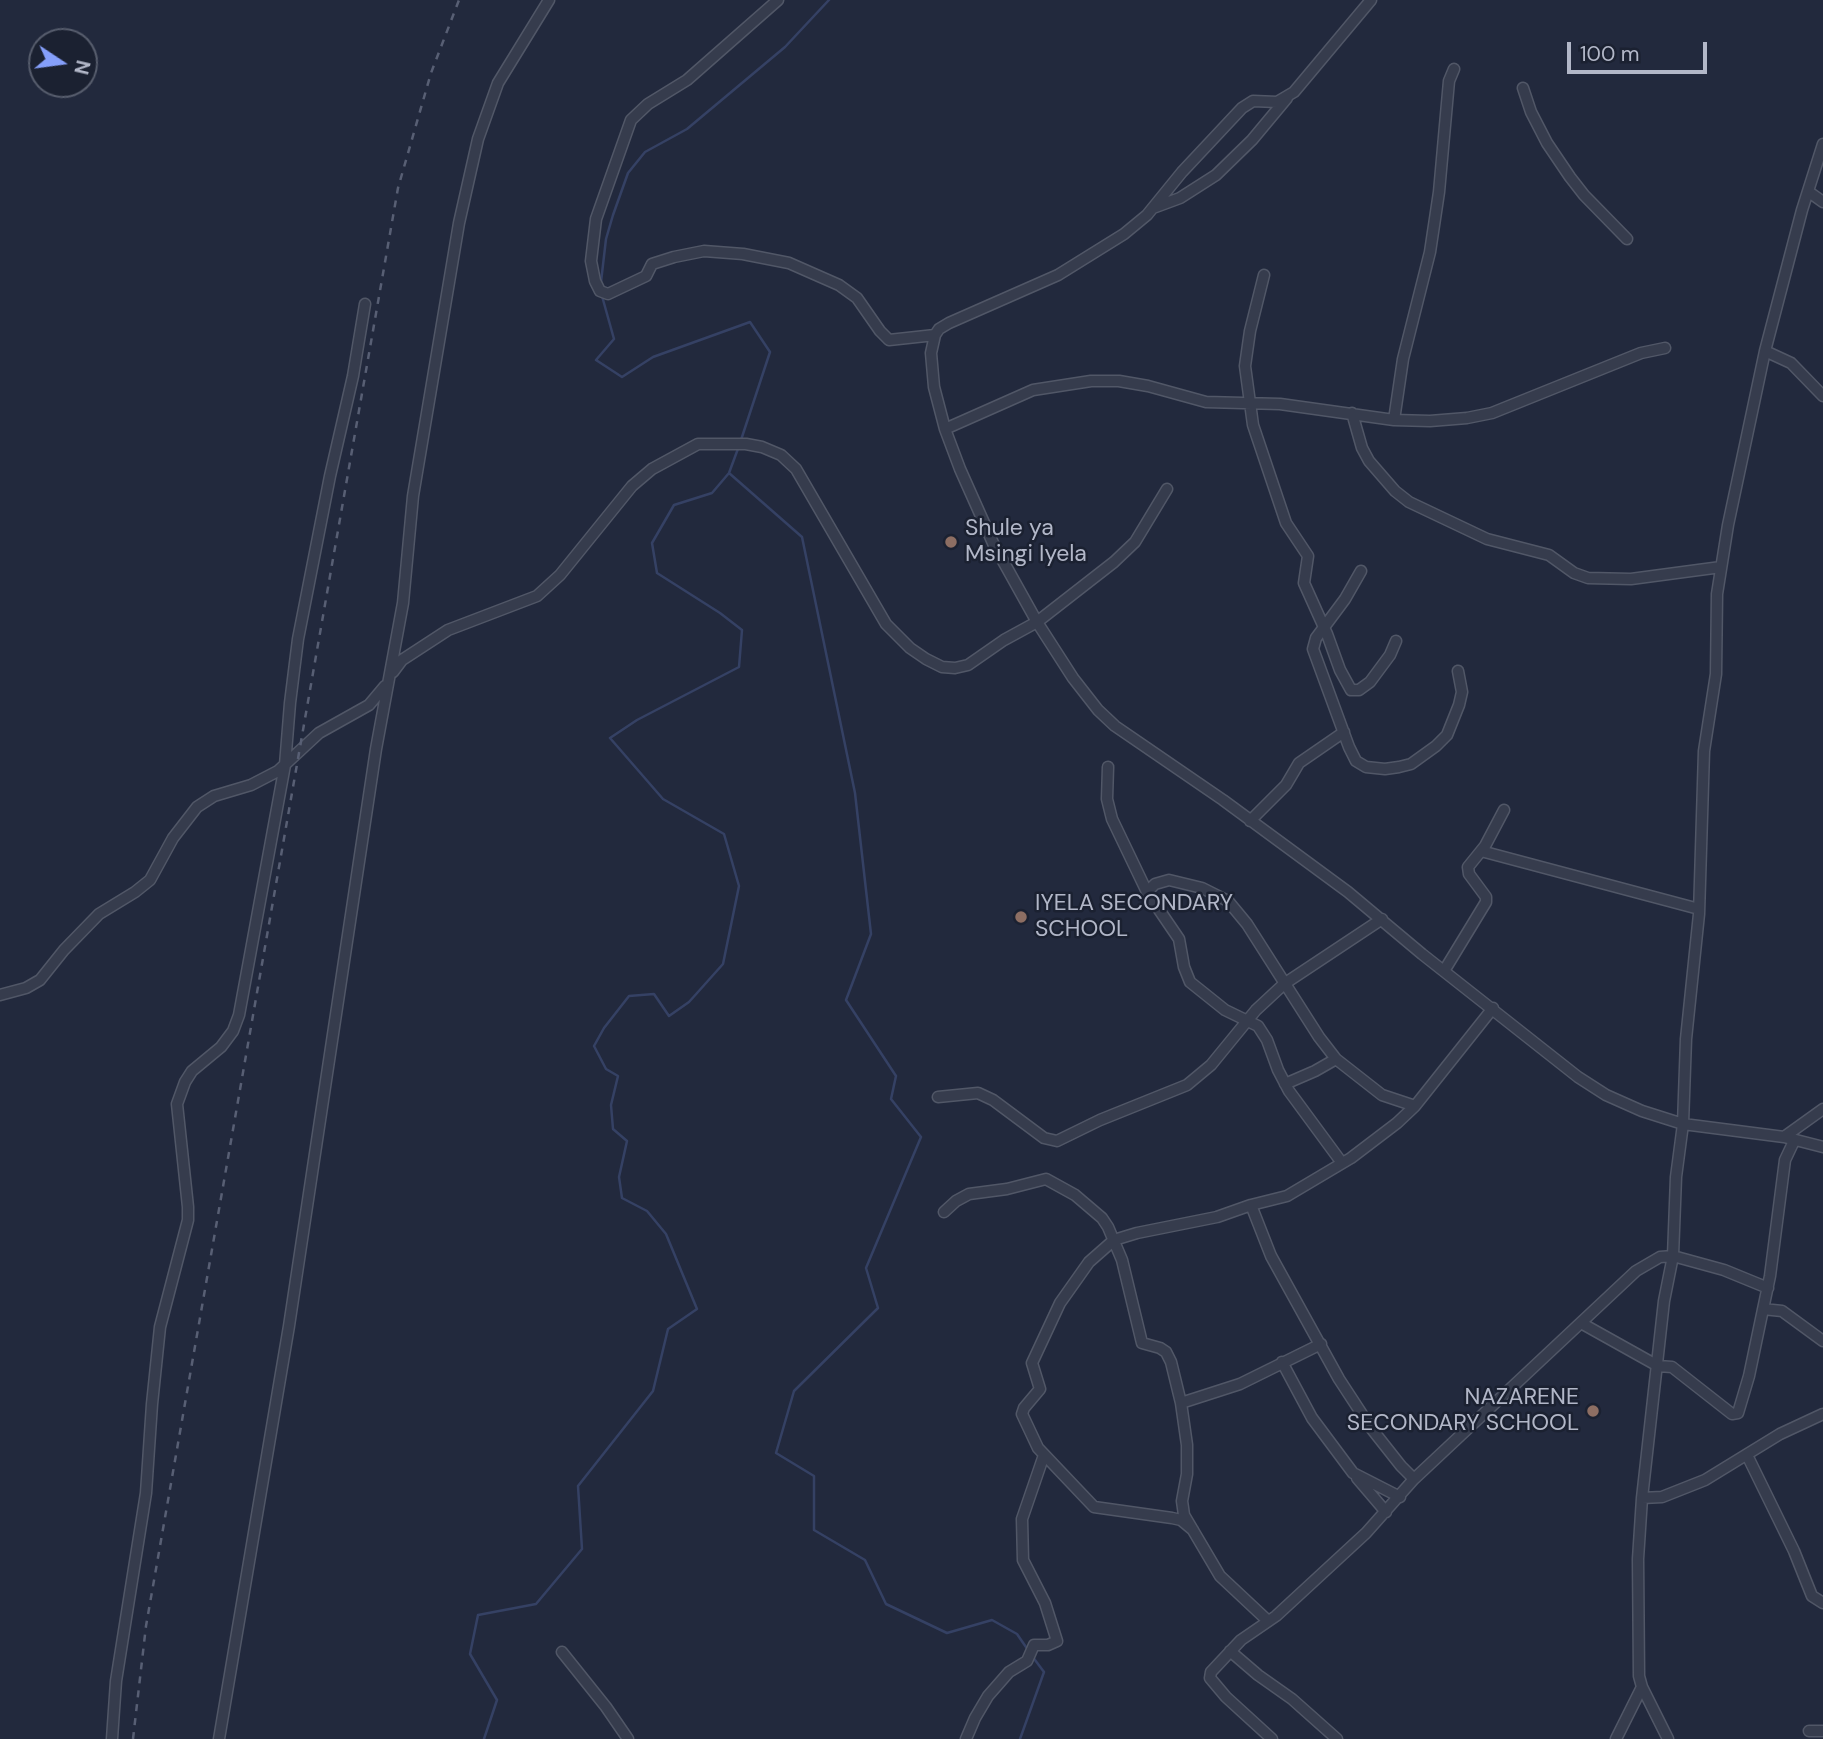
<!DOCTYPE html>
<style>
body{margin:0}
#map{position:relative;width:1823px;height:1739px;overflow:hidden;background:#22293d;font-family:"DM Sans",sans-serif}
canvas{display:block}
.north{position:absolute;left:28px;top:28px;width:70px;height:70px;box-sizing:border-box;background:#1b2131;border:2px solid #575d6d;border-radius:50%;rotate:103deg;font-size:19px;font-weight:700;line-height:28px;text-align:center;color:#b2b7c8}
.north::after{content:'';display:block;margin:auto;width:24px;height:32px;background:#859ffa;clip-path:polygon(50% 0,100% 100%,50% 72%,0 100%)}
.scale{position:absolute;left:1567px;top:42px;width:140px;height:32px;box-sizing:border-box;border:4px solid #b2b7c8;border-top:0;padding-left:9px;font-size:21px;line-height:24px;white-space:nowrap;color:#b2b7c8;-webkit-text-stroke:5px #1b2131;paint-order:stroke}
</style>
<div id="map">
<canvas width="1823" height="1739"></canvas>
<div class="north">N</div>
<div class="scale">100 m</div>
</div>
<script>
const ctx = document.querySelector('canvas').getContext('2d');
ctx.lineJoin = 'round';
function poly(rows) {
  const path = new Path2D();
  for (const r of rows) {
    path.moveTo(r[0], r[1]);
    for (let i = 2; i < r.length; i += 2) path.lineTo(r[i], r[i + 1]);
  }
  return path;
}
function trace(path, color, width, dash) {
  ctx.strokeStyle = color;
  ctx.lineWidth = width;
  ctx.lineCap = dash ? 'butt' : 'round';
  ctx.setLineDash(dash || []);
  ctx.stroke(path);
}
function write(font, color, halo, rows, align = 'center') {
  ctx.font = font + ' "DM Sans",sans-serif';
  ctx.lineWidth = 5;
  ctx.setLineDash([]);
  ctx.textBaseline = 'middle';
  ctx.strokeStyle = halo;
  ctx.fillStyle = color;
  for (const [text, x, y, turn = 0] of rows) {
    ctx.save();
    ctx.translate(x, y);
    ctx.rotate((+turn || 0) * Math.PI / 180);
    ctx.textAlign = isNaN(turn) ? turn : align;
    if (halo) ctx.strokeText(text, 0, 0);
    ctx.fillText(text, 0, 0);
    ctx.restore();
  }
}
trace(poly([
 [601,282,606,239,613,215,628,173,645,152,687,129,785,47,829,0],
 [602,296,614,339,596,360,622,377,653,357,750,322,770,352,741,440],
 [729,473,802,537,855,793,871,934,846,1000,896,1076,891,1099,921,1137,866,1268,878,1308,794,1391,776,1453,814,1476,814,1530,865,1560,886,1604,947,1633,992,1620,1017,1634,1028,1650],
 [484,1739,497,1700,470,1654,478,1615,536,1604,582,1549,578,1486,653,1391,668,1329,697,1309,666,1234,647,1211,622,1198,619,1177,627,1141,613,1129,611,1105,618,1076,606,1069,594,1046,604,1028,629,996,654,994,669,1016,689,1002,723,964,739,886,724,834,663,799,610,738,637,720,739,667,742,630,720,613,657,573,652,543,674,505,712,493,729,473,739,446],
 [1020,1739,1044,1672,1032,1656]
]), '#354164', 2.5);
const minor = poly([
 [778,0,687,80,648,104,631,120,596,219,591,261,595,281,600,291,608,294,646,276,652,264,674,257,704,251,743,254,789,263,839,285,857,298,880,331,889,340,935,335],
 [1371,0,1294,92,1277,102,1253,101,1242,108,1182,172,1147,215,1124,234,1058,275,949,323,939,329,935,335,931,353,934,387,945,429,960,469,993,543,1037,622,1073,678,1098,710,1115,726,1223,800,1348,892,1422,954,1578,1077,1606,1095,1642,1111,1683,1124,1784,1137,1823,1147],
 [1523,88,1531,112,1547,143,1570,177,1584,195,1627,239],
 [1809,192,1823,202],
 [1153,208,1180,198,1216,175,1252,140,1287,98],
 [1264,275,1250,331,1245,366,1253,425,1286,523,1308,556,1304,583,1327,634,1340,670,1351,690,1359,690,1370,682,1390,655,1396,641],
 [1765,351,1791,363,1823,396],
 [1352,413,1362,448,1369,461,1395,491,1409,502,1487,539,1549,555,1574,573,1588,578,1631,579,1721,567],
 [1394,420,1403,359,1430,252,1439,192,1449,81,1454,69],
 [945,429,1033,390,1091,381,1119,381,1148,386,1206,402,1280,404,1394,420,1430,421,1467,418,1492,413,1641,353,1665,348],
 [1361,571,1345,599,1316,638,1313,649,1349,747,1356,761,1366,767,1385,769,1399,767,1411,764,1436,746,1447,735,1459,705,1462,692,1458,671],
 [393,672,402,660,448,630,537,596,560,575,632,486,652,469,698,444,746,444,762,447,781,455,796,469,886,624,910,648,926,659,942,667,955,668,968,665,1004,640,1037,622,1114,562,1135,542,1167,489],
 [1108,767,1107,799,1112,819,1147,892,1179,939,1184,967,1190,982,1225,1010,1258,1026,1267,1040,1278,1070,1289,1091,1342,1163],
 [1250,821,1286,785,1299,763,1344,732],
 [1481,851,1699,909],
 [1147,892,1155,884,1169,880,1202,888,1228,901,1247,924,1319,1037,1336,1059,1382,1095,1415,1106],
 [1444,971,1486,902,1486,897,1469,874,1468,867,1485,846,1504,810],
 [0,995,26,988,40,980,64,950,99,914,135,892,150,880,173,838,197,807,214,796,251,785,278,771,319,733,369,705,385,686],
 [1285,1084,1315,1071,1336,1059],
 [938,1097,978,1093,993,1100,1044,1138,1057,1141,1100,1120,1187,1085,1211,1065,1256,1010,1284,984,1382,919],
 [1784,1137,1823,1109],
 [1251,1205,1271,1256,1339,1379,1371,1428,1401,1466,1414,1479],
 [944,1212,956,1201,969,1194,1007,1189,1046,1179,1075,1195,1102,1218,1108,1227,1122,1260,1142,1343,1160,1348,1166,1352,1171,1362,1181,1403,1187,1445,1187,1474,1182,1501,1184,1515,1220,1576,1267,1620],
 [1763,1309,1782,1311,1823,1341],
 [1581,1323,1658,1366,1672,1367,1732,1414,1738,1413,1749,1376,1770,1276,1785,1160,1794,1141],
 [1282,1362,1312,1418,1353,1473,1400,1497],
 [1181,1403,1240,1384,1321,1344],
 [1747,1455,1794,1551,1812,1596,1823,1603],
 [1357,1478,1386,1512],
 [1642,1498,1662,1497,1705,1480,1780,1434,1823,1414],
 [1193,1530,1181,1520,1172,1518,1094,1507,1038,1448,1022,1414,1024,1408,1040,1389,1032,1363,1060,1303,1089,1262,1114,1240,1137,1233,1217,1217,1251,1205,1287,1196,1351,1158,1397,1123,1415,1106,1493,1008],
 [1230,1651,1258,1675,1292,1699,1337,1739],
 [562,1652,606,1707,628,1739],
 [1809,1731,1823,1731],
 [112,1739,116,1681,146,1493,152,1404,160,1327,188,1220,188,1207,177,1104,185,1082,192,1071,221,1047,233,1031,239,1015,285,765,290,703,298,639,330,476,353,376,365,304],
 [219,1739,289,1326,376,749,403,603,413,496,459,223,478,139,498,83,549,0],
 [966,1739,975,1718,988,1696,1009,1672,1027,1661,1034,1645,1048,1645,1057,1641,1045,1603,1023,1560,1022,1519,1044,1455],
 [1272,1739,1226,1697,1210,1678,1211,1672,1241,1640,1276,1616,1366,1533,1414,1479,1636,1271,1660,1257,1673,1256,1724,1270,1768,1288],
 [1616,1739,1642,1687],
 [1668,1739,1642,1687,1639,1676,1638,1559,1642,1498,1664,1301,1673,1256,1676,1177,1683,1124,1686,1039,1699,914,1704,751,1716,674,1717,594,1728,525,1765,351,1802,210,1823,144]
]);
trace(minor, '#515767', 13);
trace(minor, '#363c4d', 10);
trace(poly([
 [133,1739,146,1626,398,188,431,73,459,0]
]), '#585f74', 2.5, [7, 7]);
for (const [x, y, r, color] of [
 [951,542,7,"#8d6e63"],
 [1021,917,7,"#8d6e63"],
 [1593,1411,7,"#8d6e63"]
]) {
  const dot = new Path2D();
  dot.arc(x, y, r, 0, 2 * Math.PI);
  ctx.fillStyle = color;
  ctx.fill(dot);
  trace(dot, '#1b2131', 2.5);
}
write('23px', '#b2b7c8', '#1b2131', [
 ["Shule ya",965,529],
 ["Msingi Iyela",965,555],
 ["IYELA SECONDARY",1035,904],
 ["SCHOOL",1035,930],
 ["NAZARENE",1579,1398,"right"],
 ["SECONDARY SCHOOL",1579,1424,"right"]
], 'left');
</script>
